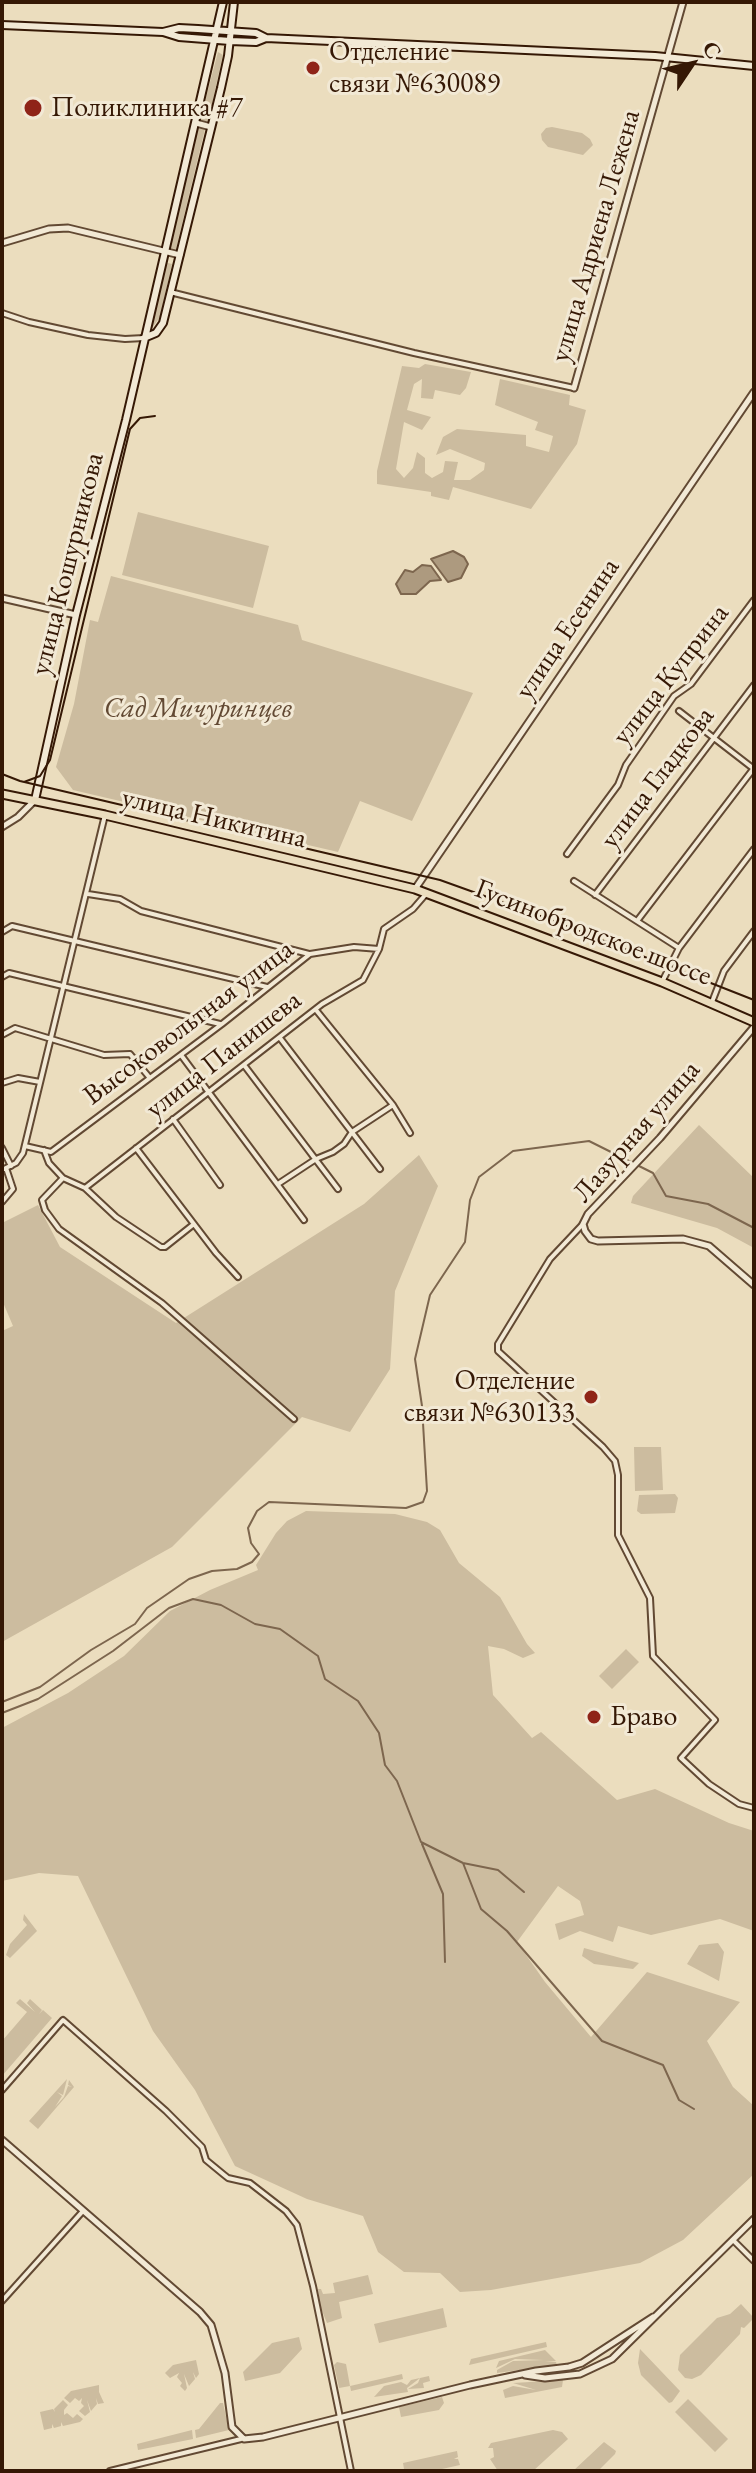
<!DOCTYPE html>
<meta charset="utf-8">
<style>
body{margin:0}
#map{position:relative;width:756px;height:2473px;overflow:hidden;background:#ebddbe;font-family:"EB Garamond",serif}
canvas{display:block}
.frame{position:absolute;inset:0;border:4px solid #351805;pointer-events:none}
.north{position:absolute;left:652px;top:24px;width:80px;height:80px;-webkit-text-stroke:6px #f2e9d5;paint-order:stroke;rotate:55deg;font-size:22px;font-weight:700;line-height:32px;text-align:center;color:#351805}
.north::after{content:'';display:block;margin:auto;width:28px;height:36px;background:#351805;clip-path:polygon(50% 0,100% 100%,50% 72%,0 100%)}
</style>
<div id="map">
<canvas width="756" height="2473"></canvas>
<div class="frame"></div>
<div class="north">С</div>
</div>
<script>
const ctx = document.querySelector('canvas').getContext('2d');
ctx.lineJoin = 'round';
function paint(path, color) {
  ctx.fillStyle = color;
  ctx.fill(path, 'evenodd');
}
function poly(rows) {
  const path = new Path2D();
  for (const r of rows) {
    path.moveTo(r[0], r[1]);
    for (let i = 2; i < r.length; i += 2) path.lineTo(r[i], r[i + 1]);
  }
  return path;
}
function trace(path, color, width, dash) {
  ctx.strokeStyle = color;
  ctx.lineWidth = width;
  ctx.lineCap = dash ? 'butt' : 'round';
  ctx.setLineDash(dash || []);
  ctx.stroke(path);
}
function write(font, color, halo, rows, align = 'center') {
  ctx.font = font + ' "EB Garamond",serif';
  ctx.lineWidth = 6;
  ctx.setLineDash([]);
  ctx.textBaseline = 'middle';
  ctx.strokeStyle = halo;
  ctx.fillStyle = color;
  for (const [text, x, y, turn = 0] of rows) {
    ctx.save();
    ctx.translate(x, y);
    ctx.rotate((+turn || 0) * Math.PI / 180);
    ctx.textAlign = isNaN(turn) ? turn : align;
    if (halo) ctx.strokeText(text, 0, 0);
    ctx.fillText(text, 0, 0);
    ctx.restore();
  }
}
paint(poly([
 [218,52,223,55,222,59,208,122,200,120],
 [197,127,205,129,176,249,169,248],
 [552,127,582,133,590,139,593,145,583,155,548,147,542,140,541,134,546,128],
 [164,262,172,264,160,317,150,331],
 [425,364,471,372,466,388,460,395,435,390,433,399,421,398,422,379,414,384,407,410,431,417,422,430,404,422,396,469,404,478,413,468,417,452,425,458,425,473,432,478,443,472,445,461,458,462,454,480,470,480,484,470,485,463,450,449,436,455,443,437,457,429,526,435,526,446,549,452,553,436,535,430,538,422,495,405,500,379,570,395,569,405,586,410,577,444,531,509,453,487,449,500,431,496,431,492,377,484,377,471,402,366,419,368],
 [138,512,269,546,253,608,122,575],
 [111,576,298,625,302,640,473,693,412,821,360,801,338,852,73,790,56,767,74,704,90,620,98,622],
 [699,1125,754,1178,754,1248,717,1228,631,1203,633,1196],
 [419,1155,438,1186,395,1291,390,1369,350,1432,302,1417,172,1547,2,1642,2,1331,13,1326,2,1300,2,1223,38,1205,60,1247,176,1323,364,1204],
 [634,1447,661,1447,663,1490,635,1491],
 [675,1494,678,1498,675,1513,641,1514,637,1511,639,1495],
 [306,1511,395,1514,427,1522,440,1530,459,1563,500,1597,527,1644,535,1653,523,1658,504,1649,488,1646,493,1695,532,1738,541,1732,617,1800,655,1789,729,1823,754,1831,754,1931,720,1919,651,1935,618,1926,613,1942,580,1931,559,1940,555,1924,584,1915,580,1901,558,1886,517,1942,545,1982,591,2037,647,1972,740,2002,707,2041,733,2087,754,2106,754,2174,683,2240,640,2263,491,2290,460,2292,440,2273,404,2272,378,2252,363,2216,307,2199,235,2166,195,2090,153,2031,78,1876,39,1873,2,1881,2,1728,68,1693,124,1656,170,1611,210,1590,258,1570,256,1565,276,1533,287,1521],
 [626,1649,639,1662,612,1689,599,1676],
 [24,1914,37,1931,10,1958,6,1955,10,1944,27,1925,23,1920],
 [718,1943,724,1952,719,1981,687,1964,699,1945],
 [584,1948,639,1963,633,1969,594,1964,582,1956],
 [20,1999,35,2012,27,2003,30,1999,42,2010,39,2014,43,2010,52,2018,2,2076,2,2041,27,2012,16,2003],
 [67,2079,63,2095,57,2092,62,2096,55,2107,64,2097,68,2086,72,2087,68,2085,69,2080,74,2087,38,2129,29,2121],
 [368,2275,373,2294,339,2302,342,2318,327,2323,320,2306,318,2289,321,2289,323,2294,335,2293,333,2283],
 [741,2304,754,2318,744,2328,741,2327,740,2334,701,2375,692,2379,685,2378,678,2370,680,2355,717,2318,730,2314],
 [443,2308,447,2327,379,2343,374,2324],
 [299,2337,302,2349,280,2373,245,2381,243,2372,272,2343],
 [546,2342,547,2347,469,2365,471,2359],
 [640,2349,680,2391,672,2402,669,2403,641,2375,638,2363],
 [545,2350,556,2361,545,2361,556,2362,557,2365,497,2373,497,2370,513,2361,544,2360,515,2359,496,2368,499,2361],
 [196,2360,199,2374,196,2378,193,2372,195,2379,189,2386,184,2374,187,2388,185,2391,180,2386,182,2383,177,2377,179,2373,170,2378,165,2373,173,2365],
 [337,2362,346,2364,350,2386,402,2374,403,2379,351,2391,350,2386,339,2388,334,2365],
 [429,2376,430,2381,423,2383,424,2388,408,2389,418,2383,420,2378,407,2388,408,2392,374,2397,384,2386,401,2382,407,2385,411,2380],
 [563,2380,562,2387,505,2398,503,2390,513,2386,536,2390,513,2383],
 [99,2385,99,2392,104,2403,98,2404,96,2398,97,2404,91,2411,87,2400,90,2412,85,2416,79,2411,84,2406,81,2403,82,2398,79,2401,75,2398,70,2403,64,2398,71,2391],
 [442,2397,444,2403,439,2410,401,2417,399,2407],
 [688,2399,728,2439,715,2452,675,2412],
 [63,2400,68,2405,64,2410,64,2415,67,2413,73,2418,77,2414,83,2419,80,2422,63,2426,61,2422,61,2426,54,2428,52,2424,52,2428,44,2430,40,2412,53,2409,55,2412,54,2409],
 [220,2403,223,2403,229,2430,196,2438,195,2430,199,2429],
 [192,2430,193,2439,138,2450,137,2444],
 [553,2430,562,2432,568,2439,533,2471,498,2471,490,2459,494,2457,493,2448,488,2448,491,2443],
 [604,2442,616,2451,615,2454,598,2471,573,2471],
 [457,2451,458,2457,454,2459,458,2459,460,2465,433,2471,405,2471,408,2469,404,2469,403,2463]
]), '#ccbc9f');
const water = poly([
 [453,551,464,557,468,564,461,578,448,582,431,559,453,551],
 [422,565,431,566,441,580,430,581,416,594,401,594,396,584,405,570,413,572,422,565]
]);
paint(water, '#ad9a7f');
trace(water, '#7d664e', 2);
trace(poly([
 [2,1702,40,1687,91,1650,135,1624,147,1608,189,1579,212,1571,237,1569,252,1562,259,1554,251,1543,248,1528,257,1511,269,1502,406,1508,423,1502,427,1491,422,1406,415,1359,430,1295,465,1242,470,1200,479,1177,513,1151,589,1141,653,1173,666,1196,708,1204,754,1228],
 [2,1713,38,1699,113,1651,169,1608,193,1599,221,1605,255,1624,280,1629,318,1656,325,1679,358,1701,379,1733,385,1765,397,1781,421,1842,463,1863,498,1870,524,1892],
 [422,1844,443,1894,445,1962],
 [463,1863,481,1909,507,1931,602,2041,663,2065,679,2100,694,2109]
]), '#7d664e', 2);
const minor = poly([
 [170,292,414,353,574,388],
 [2,313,29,322,88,335,125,339,144,338],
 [679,711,754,769],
 [567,854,618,785,626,765,674,696,691,684,754,600],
 [574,881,679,948],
 [88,894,120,899,141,911,309,954],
 [595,895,754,685],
 [637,921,754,768],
 [2,932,12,926,267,987],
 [2,977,9,973,220,1024],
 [662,982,679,948,754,849],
 [712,1002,724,971,754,931],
 [316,1010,393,1105,410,1133],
 [2,1035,15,1028,104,1055,130,1054,149,1077],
 [280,1038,380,1169],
 [181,1055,304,1220],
 [244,1065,338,1189],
 [2,1083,18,1078,40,1082],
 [173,1119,220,1185],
 [25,1146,51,1152,222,1024,310,954,354,947,379,949,384,929,413,909,426,894],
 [2,1148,11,1166],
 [136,1148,216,1253,238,1277],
 [44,1150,49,1163,63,1178,85,1188,116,1217,161,1247,165,1247,194,1224],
 [2,1170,16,1163,23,1153,105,815],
 [63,1178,42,1200,45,1210,59,1229,162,1303,294,1419],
 [278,1184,316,1159,333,1152,344,1144,352,1132,393,1105],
 [85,1188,322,1004,363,980,379,949],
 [2,1202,13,1189,6,1168],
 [583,1224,550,1259,498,1344,498,1351,603,1447,615,1461,618,1475,618,1535,650,1598,653,1656,715,1720,681,1758,709,1784,739,1804,754,1808],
 [2,2090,63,2020,166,2111,202,2147,206,2160,223,2174,228,2178,250,2183,286,2211,297,2225,313,2286,351,2471],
 [733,2240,754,2261],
 [2,2301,83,2211],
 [110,2471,241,2439]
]);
const tertiary = poly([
 [196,123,211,127],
 [2,243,49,229,68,228,180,255],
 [574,388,683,2],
 [2,598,76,615],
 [2,827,18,817,34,801],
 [415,889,754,392],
 [754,1027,660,1138,588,1214,583,1224,585,1231,591,1239,598,1241,683,1239,709,1246,754,1285],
 [2,2140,200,2312,211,2325,225,2373,232,2427,244,2439,263,2437,470,2385,536,2371,569,2367,582,2363,653,2317],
 [525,2375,545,2378,580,2374,612,2359,754,2219]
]);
const secondary = poly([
 [2,25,163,32,179,37,230,41,256,42,266,38],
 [163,32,179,28,198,29,256,33,266,38,655,56,754,66],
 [144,338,156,333,163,323,221,88,228,56,234,2],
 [35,800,76,615,126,420,223,2]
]);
const primary = poly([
 [2,794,105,815,415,889,662,982,754,1022]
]);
trace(minor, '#624933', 8);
trace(tertiary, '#624933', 9);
trace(secondary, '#351805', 10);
trace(primary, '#351805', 11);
trace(minor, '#f2e9d5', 4);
trace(tertiary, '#f2e9d5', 5);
trace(secondary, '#f2e9d5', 6);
trace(primary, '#ebddbe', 7);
trace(poly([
 [2,774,20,781,440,880,543,917,754,1000],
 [24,782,40,776,50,760,130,429,140,418,155,416]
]), '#351805', 2);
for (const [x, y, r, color] of [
 [313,68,8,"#8f2418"],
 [33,108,10,"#8f2418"],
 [591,1397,8,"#8f2418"],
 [594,1717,8,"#8f2418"]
]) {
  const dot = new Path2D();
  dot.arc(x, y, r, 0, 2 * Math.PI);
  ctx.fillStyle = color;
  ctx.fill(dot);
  trace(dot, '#f2e9d5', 3);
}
write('28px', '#351805', '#f2e9d5', [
 ["Отделение",329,52],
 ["связи №630089",329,84],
 ["Поликлиника #7",51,108],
 ["Отделение",575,1381,"right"],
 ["связи №630133",575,1413,"right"],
 ["Браво",610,1717]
], 'left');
write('28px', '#351805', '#f2e9d5', [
 ["улица Адриена Лежена",596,236,-74],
 ["улица Кошурникова",68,564,-76],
 ["улица Есенина",568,629,-56],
 ["улица Куприна",671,675,-52],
 ["улица Гладкова",658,778,-53],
 ["улица Никитина",214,819,13],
 ["Гусинобродское шоссе",593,933,21],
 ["Высоковольтная улица",189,1023,-37],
 ["улица Панишева",224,1055,-38],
 ["Лазурная улица",637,1132,-49]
]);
write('italic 28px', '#624933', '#f2e9d5', [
 ["Сад Мичуринцев",198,709]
]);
</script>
